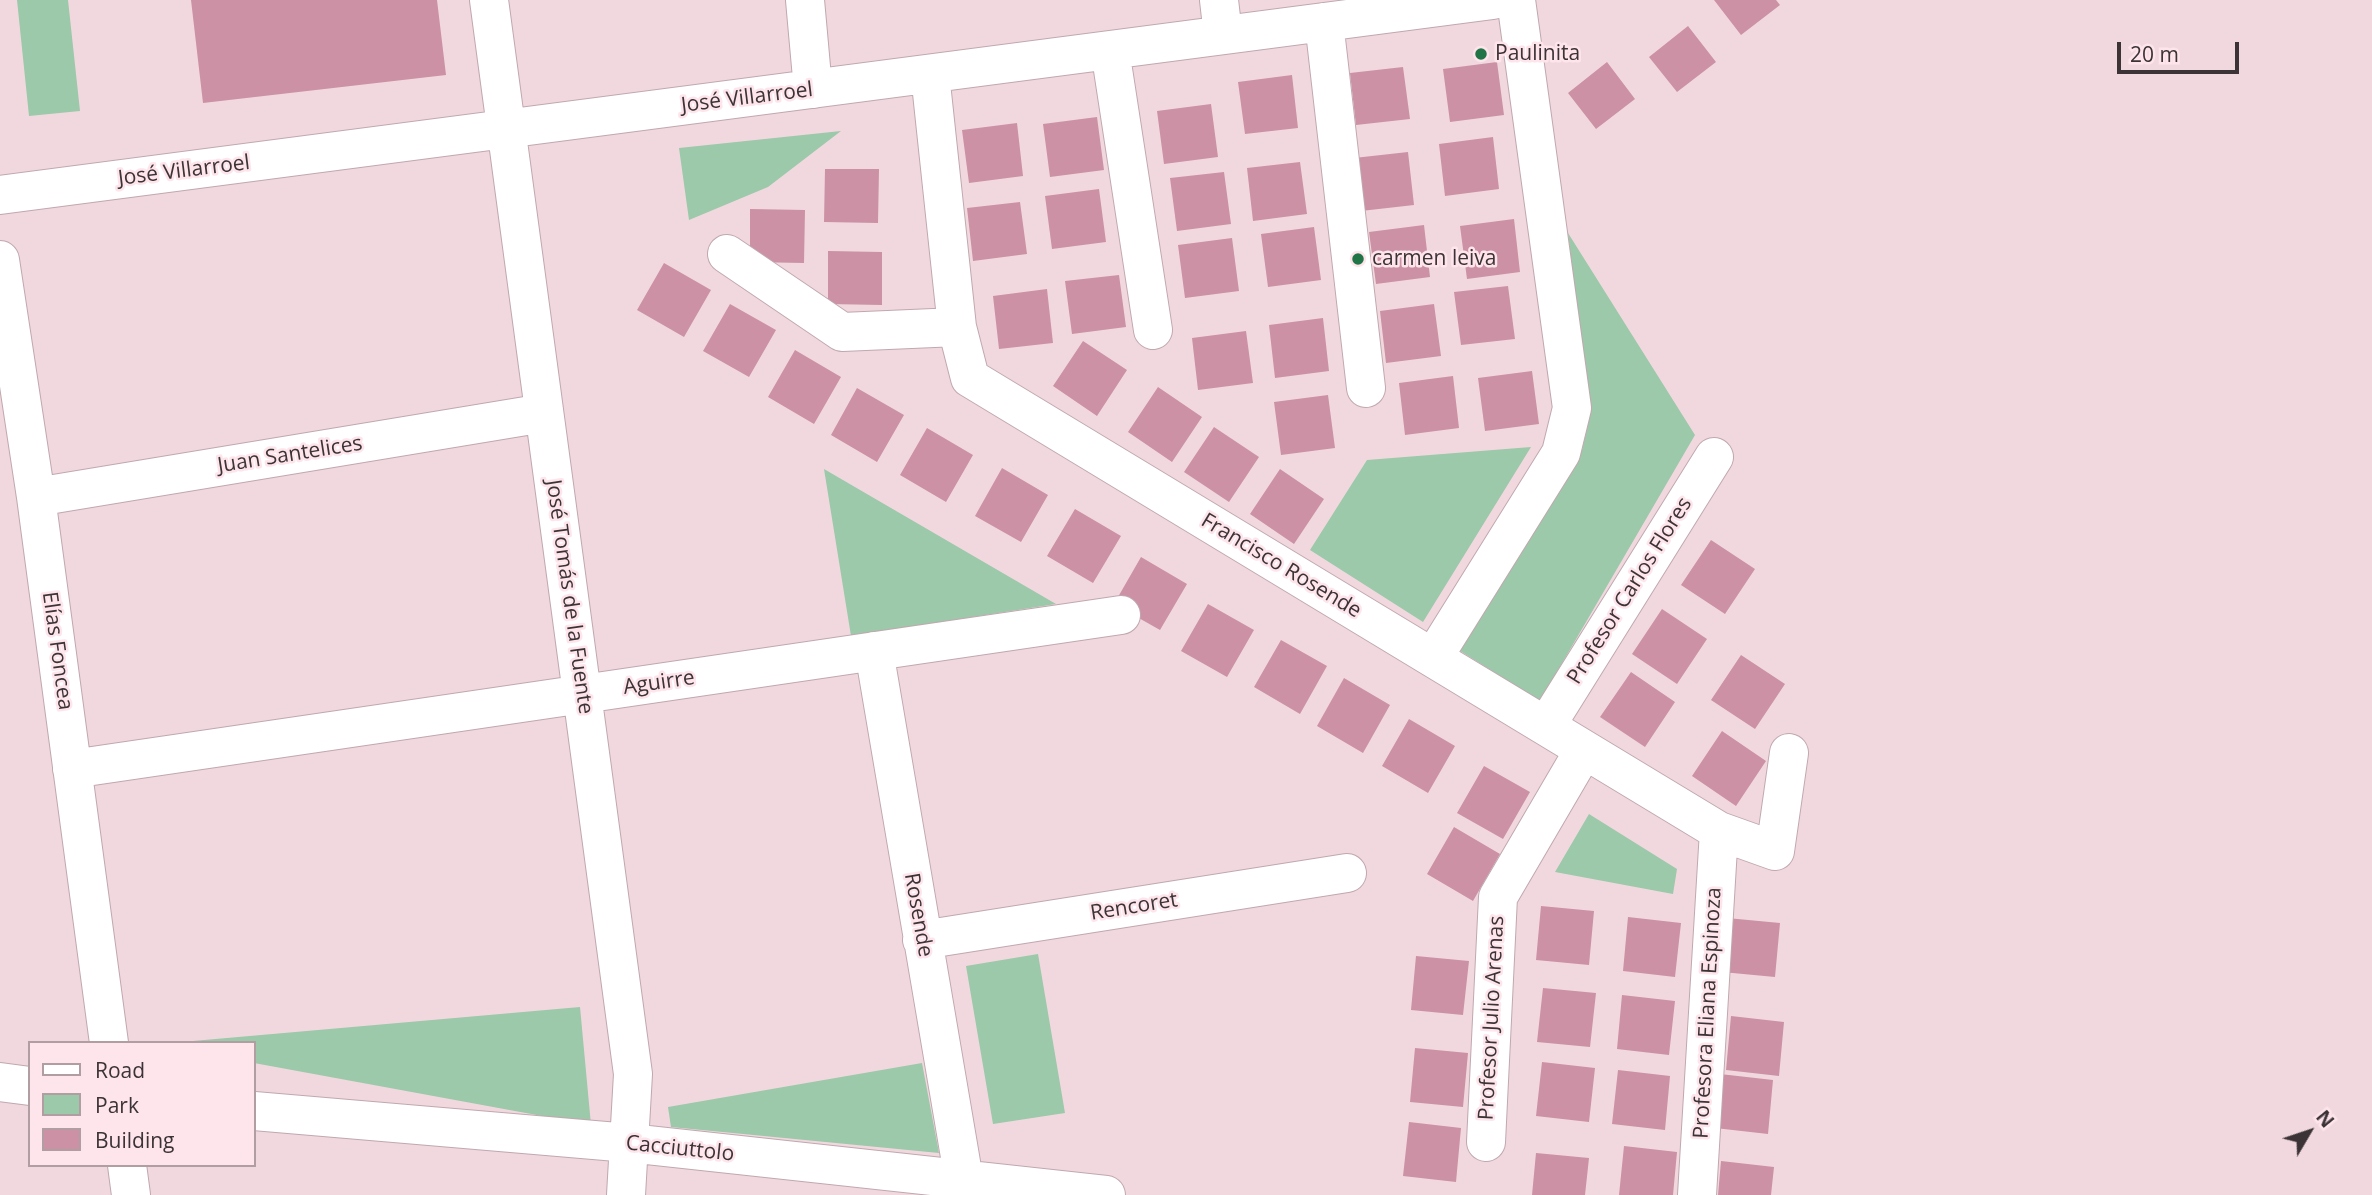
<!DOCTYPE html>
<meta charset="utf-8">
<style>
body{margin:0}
#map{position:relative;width:2372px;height:1195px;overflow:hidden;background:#f1d8df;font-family:"Open Sans",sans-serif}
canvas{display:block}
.legend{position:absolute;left:28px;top:1041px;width:228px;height:126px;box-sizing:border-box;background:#fee5ec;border:2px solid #b09ea3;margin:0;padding:9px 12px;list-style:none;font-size:21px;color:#3c3336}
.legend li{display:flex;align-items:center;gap:14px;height:35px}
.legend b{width:35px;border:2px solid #b09ea3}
.north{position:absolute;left:2274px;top:1097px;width:70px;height:70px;-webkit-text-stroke:5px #fee5ec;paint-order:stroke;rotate:51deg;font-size:19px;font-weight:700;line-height:28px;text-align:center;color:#3c3336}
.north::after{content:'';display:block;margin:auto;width:24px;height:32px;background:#3c3336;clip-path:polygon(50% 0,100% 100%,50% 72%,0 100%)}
.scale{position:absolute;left:2117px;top:42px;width:122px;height:32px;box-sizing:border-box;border:4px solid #3c3336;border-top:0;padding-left:9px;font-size:21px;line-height:24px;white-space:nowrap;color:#3c3336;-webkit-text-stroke:5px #fee5ec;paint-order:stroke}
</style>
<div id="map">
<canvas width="2372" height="1195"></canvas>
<ul class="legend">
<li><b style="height:9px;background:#fff"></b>Road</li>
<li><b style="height:19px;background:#9bc9a9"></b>Park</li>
<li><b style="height:19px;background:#cc91a4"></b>Building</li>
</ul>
<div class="north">N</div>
<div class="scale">20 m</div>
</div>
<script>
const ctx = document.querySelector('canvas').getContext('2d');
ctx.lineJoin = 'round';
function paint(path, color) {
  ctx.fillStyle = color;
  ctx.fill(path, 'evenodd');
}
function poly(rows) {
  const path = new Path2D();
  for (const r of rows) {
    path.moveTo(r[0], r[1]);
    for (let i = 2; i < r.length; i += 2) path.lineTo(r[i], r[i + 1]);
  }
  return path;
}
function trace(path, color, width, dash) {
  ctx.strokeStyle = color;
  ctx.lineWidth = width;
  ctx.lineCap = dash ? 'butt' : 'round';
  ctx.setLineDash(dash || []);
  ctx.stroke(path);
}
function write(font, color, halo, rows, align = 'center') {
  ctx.font = font + ' "Open Sans",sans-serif';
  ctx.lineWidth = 5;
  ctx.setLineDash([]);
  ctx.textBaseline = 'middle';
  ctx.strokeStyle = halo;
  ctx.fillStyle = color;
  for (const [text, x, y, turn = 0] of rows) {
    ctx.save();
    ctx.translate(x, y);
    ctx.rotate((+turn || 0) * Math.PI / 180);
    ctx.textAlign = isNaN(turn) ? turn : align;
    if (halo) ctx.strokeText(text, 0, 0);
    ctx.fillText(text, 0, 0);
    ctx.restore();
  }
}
paint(poly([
 [17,0,68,0,80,111,29,116],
 [841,131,768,187,689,220,679,148],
 [1568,233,1695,435,1540,701,1457,649,1582,450,1590,416],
 [1531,447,1423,622,1310,550,1367,460],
 [824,469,1056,604,851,636],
 [1589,814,1677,869,1673,894,1555,872],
 [1038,954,1065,1113,993,1124,966,966],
 [580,1007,591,1125,254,1063,254,1043,170,1043],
 [922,1063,939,1153,671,1127,668,1107]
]), '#9bc9a9');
paint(poly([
 [191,0,437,0,446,75,203,103],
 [1714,0,1776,0,1780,5,1741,35],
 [1688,26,1716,62,1677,92,1649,57],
 [1497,62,1504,115,1450,122,1443,69],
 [1607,62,1635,99,1596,129,1568,93],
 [1403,67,1410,119,1356,125,1350,73],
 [1292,75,1298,128,1245,134,1238,82],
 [1211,104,1218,157,1164,164,1157,111],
 [1097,117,1104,170,1050,177,1043,124],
 [1017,123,1023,176,969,183,962,130],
 [1493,137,1499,189,1445,196,1439,144],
 [1408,152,1414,205,1361,211,1354,158],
 [1300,162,1307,214,1253,221,1247,168],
 [825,169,879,169,878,223,824,222],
 [1224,172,1231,224,1177,231,1170,178],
 [1099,189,1106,242,1052,249,1045,196],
 [1020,202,1027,254,973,261,967,208],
 [750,209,805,210,804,263,750,262],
 [1514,219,1520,272,1467,279,1460,226],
 [1424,225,1430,277,1376,284,1369,232],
 [1314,227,1321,280,1268,287,1261,234],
 [1232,238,1239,291,1185,298,1178,245],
 [828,251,882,252,882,305,828,304],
 [664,263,711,290,684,337,637,310],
 [1119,275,1126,327,1072,334,1065,281],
 [1508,286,1515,339,1461,345,1454,292],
 [1047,289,1053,343,999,349,993,296],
 [730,304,776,330,749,377,703,351],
 [1434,304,1441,356,1386,363,1380,311],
 [1323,318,1329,371,1275,378,1269,325],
 [1246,331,1253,383,1198,390,1192,338],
 [1083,341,1127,370,1097,416,1053,386],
 [795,350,841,377,814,424,768,397],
 [1532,371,1539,424,1485,431,1478,378],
 [1453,376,1459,428,1405,435,1399,383],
 [1158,387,1202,417,1172,462,1128,432],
 [857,388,904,415,877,462,831,435],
 [1328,395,1335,448,1281,455,1274,402],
 [1214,427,1259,457,1229,502,1184,472],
 [927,428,973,455,946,502,900,475],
 [1002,468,1048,495,1021,542,975,516],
 [1280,469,1324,499,1294,544,1250,514],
 [1075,509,1121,536,1093,583,1047,556],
 [1711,540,1755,569,1725,614,1681,585],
 [1141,557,1187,584,1160,630,1114,604],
 [1208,604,1254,630,1227,677,1181,651],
 [1662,609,1707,639,1677,684,1632,654],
 [1281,640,1327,666,1300,714,1254,687],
 [1741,655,1785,684,1755,729,1711,700],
 [1631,672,1675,702,1645,747,1600,717],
 [1344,678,1390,705,1363,753,1317,726],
 [1409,719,1455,746,1428,793,1382,766],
 [1722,731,1766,761,1736,806,1692,776],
 [1484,766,1530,792,1503,839,1457,813],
 [1454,827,1500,854,1473,901,1427,874],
 [1541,906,1594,911,1589,965,1536,960],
 [1628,917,1681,923,1675,977,1623,971],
 [1727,918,1780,923,1775,977,1722,972],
 [1416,956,1469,961,1463,1015,1411,1010],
 [1543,988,1596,993,1590,1047,1537,1042],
 [1622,995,1675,1001,1669,1055,1617,1049],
 [1731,1016,1784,1022,1779,1076,1726,1070],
 [1415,1048,1468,1053,1463,1107,1410,1102],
 [1542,1062,1595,1068,1589,1122,1536,1116],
 [1618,1070,1670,1076,1665,1130,1612,1124],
 [1720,1074,1773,1080,1768,1134,1715,1128],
 [1409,1122,1461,1128,1456,1182,1403,1176],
 [1624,1146,1677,1152,1673,1195,1619,1195],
 [1536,1153,1589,1158,1585,1195,1532,1195],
 [1721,1161,1774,1167,1771,1195,1718,1195]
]), '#cc91a4');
const minor = poly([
 [489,0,633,1074,626,1195],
 [805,0,813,89],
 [1219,0,1223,35],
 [1324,22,1366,388],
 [1110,50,1153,330],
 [930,74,957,327,970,378,1719,831,1775,851,1789,753],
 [0,195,1493,0],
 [727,254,842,332,957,327],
 [0,260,36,497,109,1043],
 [36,497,544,413],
 [874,651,964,1180],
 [1433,658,1561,453,1572,408,1516,0],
 [1546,726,1714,457],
 [72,769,1121,615],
 [922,940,1347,873],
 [0,1082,30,1086],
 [254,1111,629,1143,1106,1195],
 [1486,1142,1498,897,1584,750],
 [127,1165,131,1195],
 [1697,1195,1719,831]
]);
trace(minor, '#c0a8af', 40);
trace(minor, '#fff', 38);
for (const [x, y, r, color] of [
 [1481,54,7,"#217446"],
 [1358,259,7,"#217446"]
]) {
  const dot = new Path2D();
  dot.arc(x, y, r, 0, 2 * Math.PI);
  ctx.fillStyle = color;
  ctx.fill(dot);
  trace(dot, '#fee5ec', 2.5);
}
write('21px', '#3c3336', '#fee5ec', [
 ["Paulinita",1495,54],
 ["carmen leiva",1372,259]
], 'left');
write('21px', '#3c3336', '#fee5ec', [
 ["José Villarroel",747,98,-7],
 ["José Villarroel",184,171,-7],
 ["Juan Santelices",290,455,-9],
 ["Francisco Rosende",1281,566,31],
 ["Profesor Carlos Flores",1630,591,-58],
 ["José Tomás de la Fuente",569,597,82],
 ["Elías Foncea",57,651,82],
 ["Aguirre",659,683,-8],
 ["Rencoret",1134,907,-9],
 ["Rosende",918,915,80],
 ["Profesora Eliana Espinoza",1708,1013,-87],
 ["Profesor Julio Arenas",1492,1018,-87],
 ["Cacciuttolo",680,1149,6]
]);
</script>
